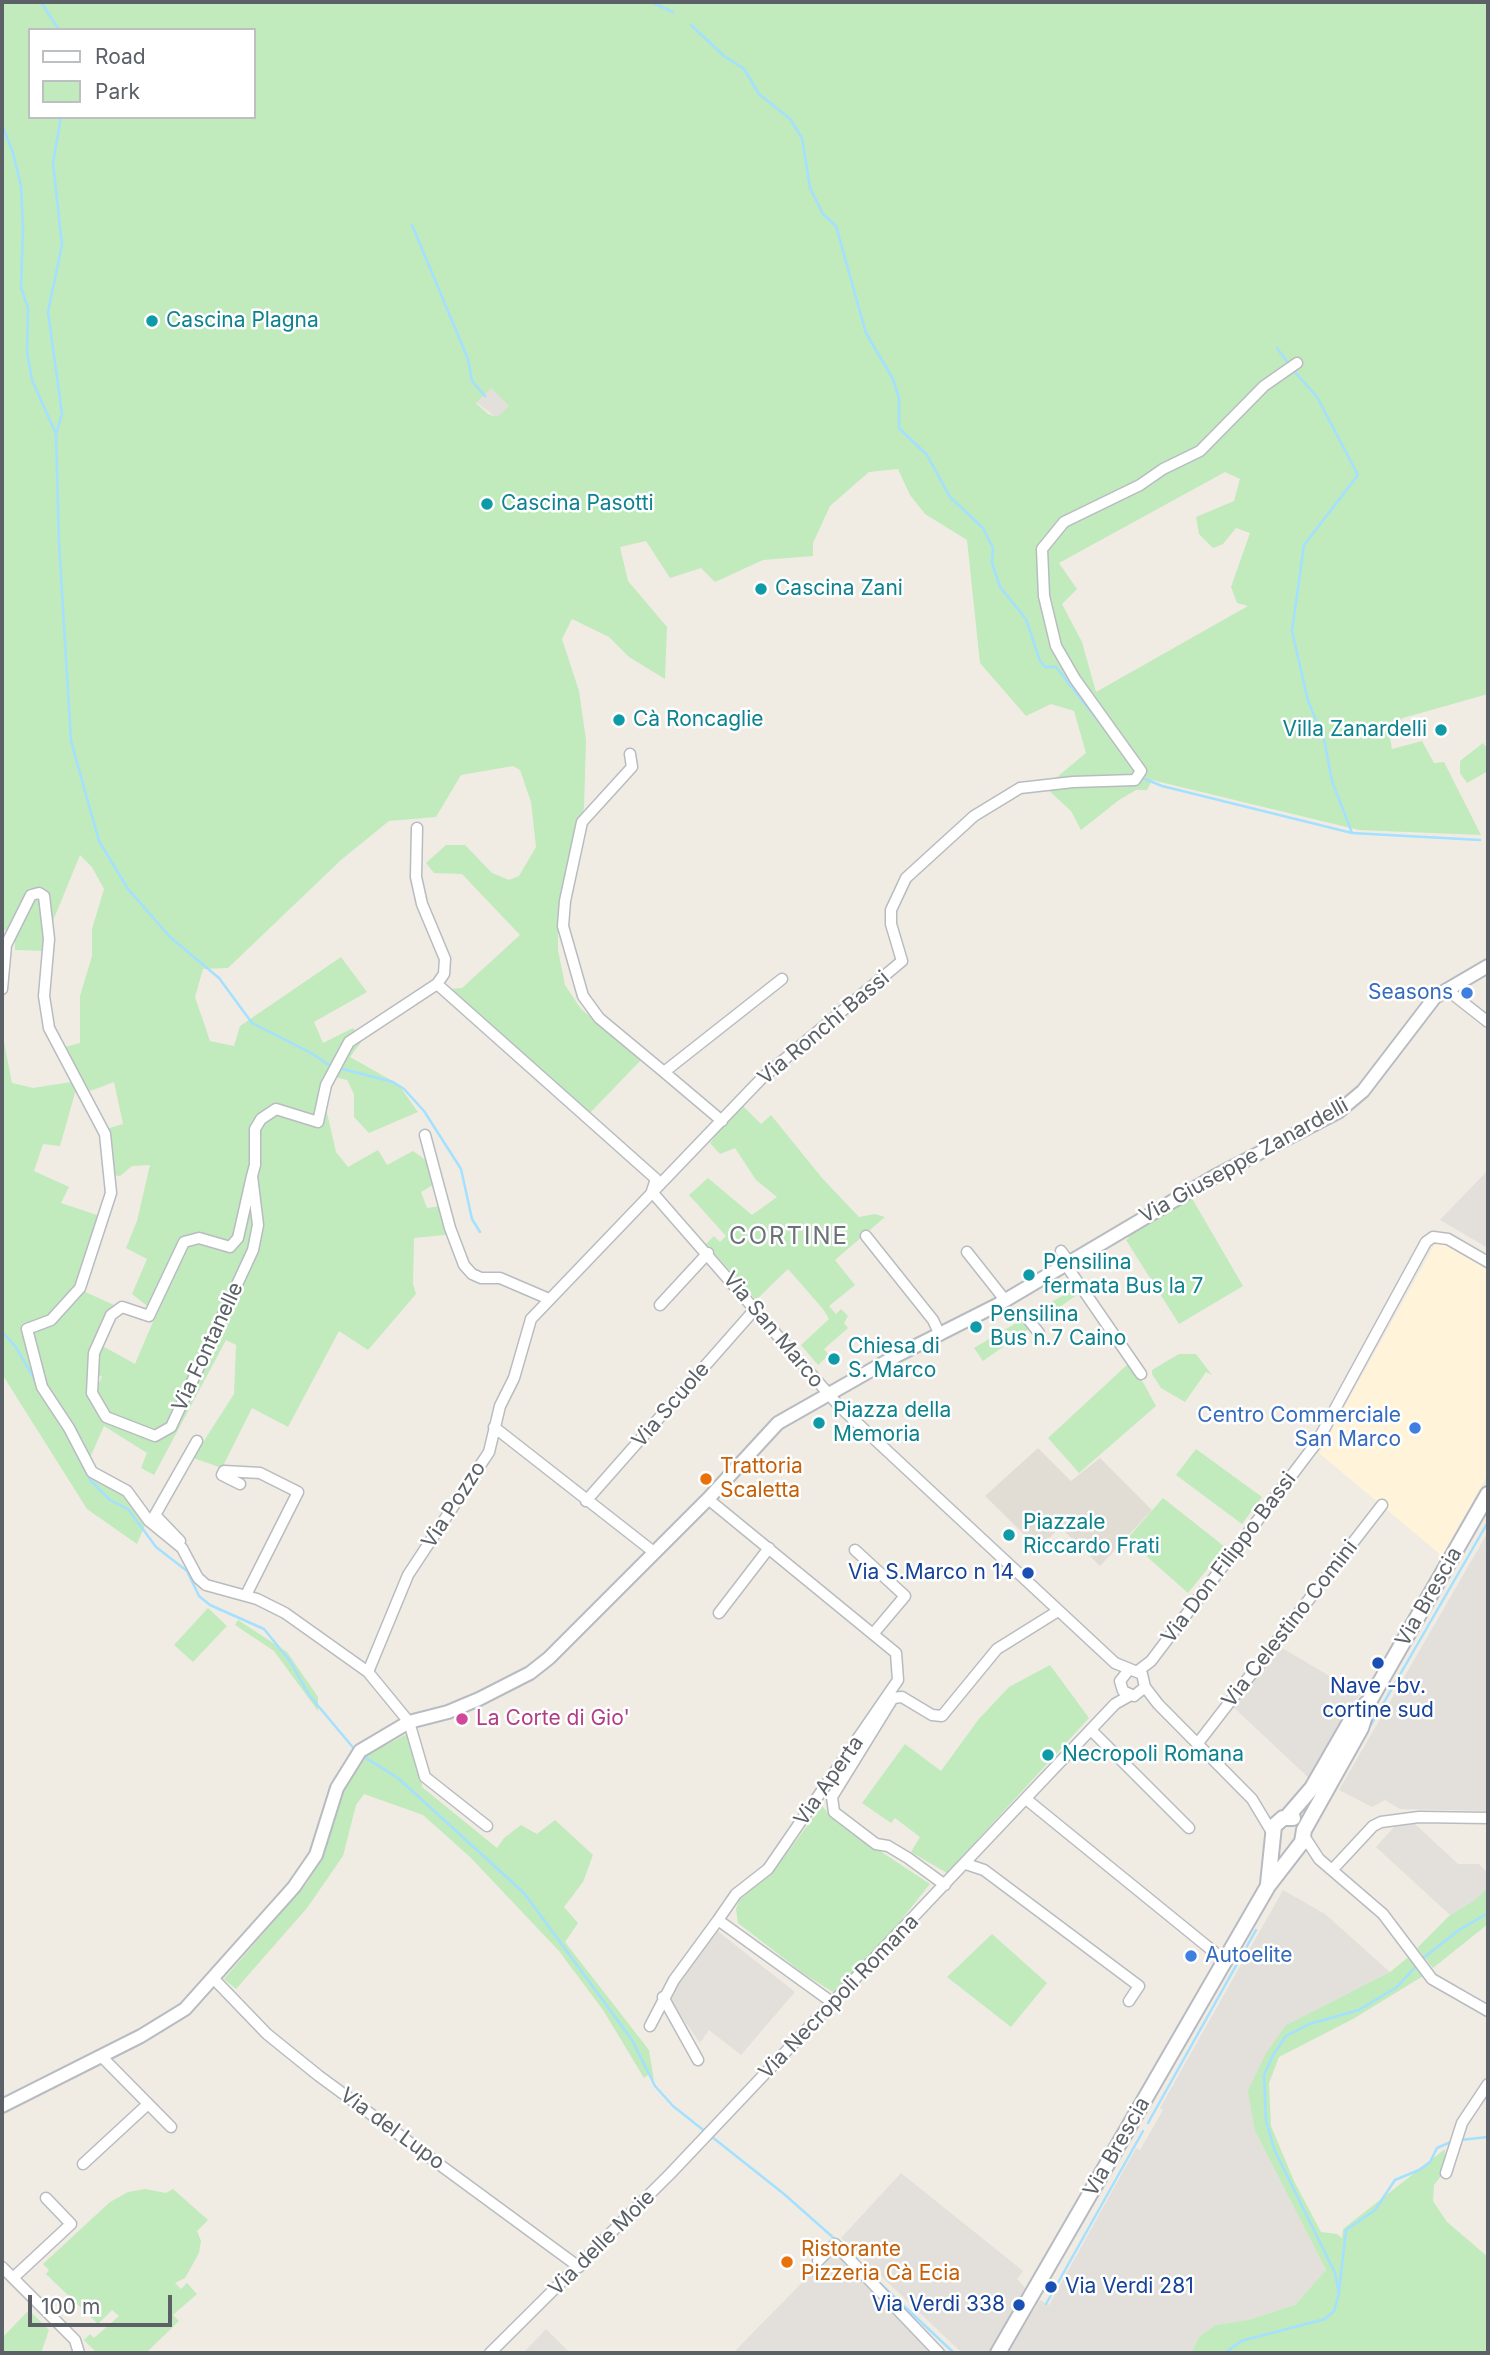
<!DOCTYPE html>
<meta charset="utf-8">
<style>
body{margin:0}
#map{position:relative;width:1490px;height:2355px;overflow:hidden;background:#f0ece3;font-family:Inter,sans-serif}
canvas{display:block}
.frame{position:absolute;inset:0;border:4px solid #5b6166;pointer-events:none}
.legend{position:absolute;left:28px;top:28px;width:228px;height:91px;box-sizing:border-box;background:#fff;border:2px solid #bdc0c2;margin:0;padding:9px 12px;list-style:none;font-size:21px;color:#5b6166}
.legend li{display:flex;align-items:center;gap:14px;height:35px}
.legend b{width:35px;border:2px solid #bdc0c2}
.scale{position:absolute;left:28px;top:2295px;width:144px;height:32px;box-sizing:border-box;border:4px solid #5b6166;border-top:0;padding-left:9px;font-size:21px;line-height:24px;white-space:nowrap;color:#5b6166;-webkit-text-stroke:5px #fff;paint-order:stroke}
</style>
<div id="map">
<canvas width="1490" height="2355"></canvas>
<div class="frame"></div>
<ul class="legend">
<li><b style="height:9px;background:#fff"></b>Road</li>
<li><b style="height:19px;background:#c1eabd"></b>Park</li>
</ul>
<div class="scale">100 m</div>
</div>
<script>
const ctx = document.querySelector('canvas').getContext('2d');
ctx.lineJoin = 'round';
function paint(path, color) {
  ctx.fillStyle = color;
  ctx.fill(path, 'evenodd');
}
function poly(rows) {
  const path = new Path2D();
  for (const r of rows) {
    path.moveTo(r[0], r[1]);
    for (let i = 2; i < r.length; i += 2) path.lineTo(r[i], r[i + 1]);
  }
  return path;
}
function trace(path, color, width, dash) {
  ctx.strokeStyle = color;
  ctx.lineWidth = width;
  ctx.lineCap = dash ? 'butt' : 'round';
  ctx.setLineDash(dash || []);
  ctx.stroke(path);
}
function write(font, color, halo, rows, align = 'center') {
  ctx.font = font + ' Inter,sans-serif';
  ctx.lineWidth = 5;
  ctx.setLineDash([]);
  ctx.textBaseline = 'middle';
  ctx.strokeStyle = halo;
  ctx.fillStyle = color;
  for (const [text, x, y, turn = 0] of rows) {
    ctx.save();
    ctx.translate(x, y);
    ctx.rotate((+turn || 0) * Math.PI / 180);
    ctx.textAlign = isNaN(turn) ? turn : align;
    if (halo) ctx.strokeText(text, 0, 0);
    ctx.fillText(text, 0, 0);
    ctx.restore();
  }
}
paint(poly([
 [1440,1242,1488,1270,1488,1474,1442,1556,1319,1453,1434,1246]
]), '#fff3d9');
paint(poly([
 [491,387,509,406,497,418,476,402],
 [1488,1170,1488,1248,1440,1220],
 [1488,1532,1488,1811,1400,1809,1385,1800,1372,1807,1339,1790],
 [1277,1645,1360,1694,1312,1781,1230,1704],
 [1415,1824,1458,1864,1479,1864,1488,1873,1488,1887,1475,1900,1450,1915,1376,1847,1394,1827],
 [1283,1890,1325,1914,1390,1972,1286,2025,1255,2131,1326,2270,1295,2305,1248,2320,1215,2325,1199,2337,1191,2353,1008,2353,1040,2300,1049,2305,1136,2148,1140,2150,1163,2110,1160,2108],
 [715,1929,795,1992,741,2055,709,2030,700,2043,668,1997],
 [901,2173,1023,2271,1017,2279,1026,2289,988,2353,962,2353,841,2238],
 [835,2249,930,2353,733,2353],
 [546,2329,570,2353,523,2353]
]), '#e3dfdb');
paint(poly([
 [1038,1448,1071,1481,1100,1458,1152,1510,1100,1566,1060,1527,1039,1549,985,1496]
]), '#e2ddd4');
paint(poly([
 [2,2,1488,2,1488,694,1403,718,1389,733,1392,749,1422,741,1434,763,1444,762,1481,835,1359,830,1152,780,1147,790,1136,790,1119,800,1081,830,1071,811,1045,787,1086,753,1074,711,1051,704,1026,716,980,663,967,540,925,514,910,495,898,469,869,472,830,506,813,543,813,556,763,560,715,582,701,568,670,578,646,541,620,547,628,581,667,627,665,679,629,657,609,637,572,619,562,639,579,691,586,740,584,808,558,918,558,950,565,985,581,1009,642,1059,589,1114,449,989,462,988,520,935,462,874,434,873,426,863,446,845,465,845,492,873,509,880,519,876,536,847,531,802,520,770,513,766,461,775,436,817,389,821,341,860,228,968,203,969,195,997,210,1041,234,1046,240,1026,341,957,367,992,314,1022,323,1043,353,1028,357,1032,315,1117,281,1107,255,1123,250,1135,249,1169,236,1234,228,1245,196,1236,186,1239,151,1309,132,1294,147,1259,126,1248,137,1221,150,1165,132,1166,120,1176,111,1175,106,1129,123,1124,114,1082,90,1091,61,1048,80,1043,80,996,92,956,92,929,104,889,92,867,80,855,53,921,48,922,45,894,34,888,28,889,9,928,2,932],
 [30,30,254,30,254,117,30,117],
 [491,388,509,406,497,417,488,414,476,403],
 [1225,472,1240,479,1234,501,1196,517,1199,534,1213,548,1223,544,1236,528,1250,533,1231,587,1237,603,1248,606,1096,692,1082,642,1062,604,1077,589,1059,563],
 [1483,743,1488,750,1488,771,1467,783,1460,773,1460,761],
 [37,897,41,900,45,951,15,950,15,929],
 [365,1037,350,1057,398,1084,418,1112,369,1133,354,1117,354,1094,347,1080,335,1077,352,1043],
 [2,1042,4,1042,12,1083,33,1088,71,1082,79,1092,75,1093,60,1146,43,1144,34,1171,69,1187,61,1203,100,1216,75,1285,78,1288,50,1319,24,1328,38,1380,30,1370,40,1393,51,1412,68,1431,94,1480,118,1491,133,1505,145,1525,137,1544,87,1509,2,1374],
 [740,1103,761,1124,771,1115,822,1178,859,1217,875,1214,885,1217,835,1260,855,1285,829,1306,836,1314,841,1309,848,1316,844,1323,848,1328,824,1349,829,1355,818,1365,801,1345,829,1319,823,1309,788,1269,756,1300,706,1244,714,1236,720,1242,726,1236,689,1195,708,1178,752,1215,777,1197,756,1180,735,1148,720,1154,710,1143],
 [325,1104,336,1152,348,1167,378,1150,387,1165,413,1151,434,1166,438,1182,421,1192,427,1208,441,1206,455,1234,414,1238,413,1284,416,1294,368,1350,339,1331,288,1427,252,1408,222,1468,193,1458,234,1394,236,1345,226,1340,154,1475,141,1468,147,1453,104,1426,89,1460,42,1386,29,1331,52,1322,81,1290,114,1305,100,1328,90,1395,104,1418,163,1436,257,1242,254,1176,257,1129,279,1113,313,1124],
 [252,1184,255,1220,253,1239,171,1423,154,1434,111,1416,95,1391,102,1377,96,1373,99,1344,135,1364,186,1244,190,1240,233,1248],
 [1190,1195,1243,1286,1179,1324,1126,1240,1129,1238,1126,1233],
 [1077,1287,1081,1292,983,1361,974,1348],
 [1179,1354,1196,1354,1212,1375,1206,1372,1185,1402,1161,1388,1152,1374,1152,1370],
 [1128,1364,1139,1375,1156,1406,1079,1473,1048,1438],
 [1196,1449,1262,1497,1242,1524,1176,1475],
 [1163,1498,1225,1547,1188,1593,1127,1539],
 [208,1608,227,1626,193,1662,174,1645],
 [238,1620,287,1652,318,1697,318,1711,274,1651,235,1625],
 [1050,1665,1089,1718,947,1873,911,1852,920,1837,895,1818,891,1823,862,1803,905,1744,941,1771,978,1720,1009,1687],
 [411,1732,422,1775,422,1787,497,1848,504,1838,521,1825,537,1834,555,1820,593,1855,583,1882,564,1907,578,1923,565,1942,649,2050,654,2081,649,2074,644,2078,603,2010,559,1951,470,1857,423,1815,364,1794,356,1805,343,1856,307,1908,236,1989,224,1979,307,1883,324,1855,340,1796,363,1757],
 [822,1806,836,1822,930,1884,893,1930,833,1992,804,1974,738,1923,736,1909,740,1899,772,1873],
 [1488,1887,1488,1924,1433,1968,1417,1948,1450,1915,1475,1900],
 [992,1934,1047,1983,1011,2027,947,1977],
 [1411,1955,1423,1976,1353,2019,1279,2057,1269,2083,1271,2126,1294,2181,1321,2232,1337,2234,1342,2238,1343,2229,1445,2149,1444,2172,1434,2185,1433,2201,1447,2222,1488,2257,1488,2353,1191,2353,1199,2337,1215,2325,1248,2320,1295,2305,1326,2270,1255,2131,1248,2091,1265,2055,1286,2025,1390,1972],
 [145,2189,166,2193,173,2189,208,2220,197,2231,201,2241,199,2253,185,2278,175,2283,181,2289,187,2283,197,2294,173,2315,179,2321,146,2353,97,2353,84,2340,90,2334,94,2338,119,2316,112,2310,98,2324,46,2274,49,2270,43,2264,110,2202,128,2192],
 [29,2310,49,2330,41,2353,2,2353,2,2338]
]), '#c1eabd');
trace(poly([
 [41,2,59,30],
 [651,2,673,12],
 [691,25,724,56,744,69,759,94,790,119,802,138,810,188,823,214,836,226,866,333,893,379,899,398,899,428,927,455,950,497,983,528,993,548,992,563,1000,587,1026,619,1040,661,1045,667,1056,667,1107,732],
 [61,117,53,163,62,245,48,312,62,414,56,434,59,543,71,741,99,841,128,889,170,937,219,978,252,1023,311,1053,332,1067],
 [2,125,13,153,21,186,23,227,21,288,28,308,27,352,32,380,56,434],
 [412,225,468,359,472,381,485,396],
 [1277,348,1288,363],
 [1294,371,1317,397,1358,475,1304,545,1292,631,1308,701,1324,739,1332,781,1352,833,1480,840],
 [1145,779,1162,786,1352,833],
 [339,1068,393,1082,404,1089,424,1111,461,1169,472,1219,480,1232],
 [2,1332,16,1347,37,1384],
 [43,1396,60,1423],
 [75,1450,91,1481,110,1500,128,1509,156,1547,187,1571,199,1596,210,1605,264,1629,290,1661,309,1695,356,1751],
 [1357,1749,1488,1522],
 [361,1755,398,1778,524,1893,632,2040,655,2086,673,2106,784,2194,836,2240],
 [1422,1959,1459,1930,1488,1913],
 [1148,2123,1256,1930],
 [1460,2140,1488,2137],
 [871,2275,954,2353],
 [1339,2291,1346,2230,1375,2210,1395,2180,1419,2170,1430,2162,1437,2148,1453,2141],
 [1046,2304,1143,2131],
 [1225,2353,1241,2341,1325,2319,1334,2311,1339,2293,1335,2273,1274,2149,1266,2120,1264,2075,1273,2055,1286,2036,1309,2024,1359,2010,1397,1987,1418,1964]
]), '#a4e0ff', 2.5);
const minor = poly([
 [630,754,632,767,582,822,565,901,563,926,583,996,599,1018,664,1072],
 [417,828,416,877,422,904,445,959,444,974,437,984,656,1179,652,1191],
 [2,989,6,945,31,895,39,893,44,896,49,939,44,996,49,1028,105,1134,111,1193,80,1288,51,1320,27,1329,42,1387,69,1428,92,1472,127,1491,149,1521,182,1548,198,1578,206,1585,257,1599,285,1613,368,1672,409,1722,425,1777,487,1826],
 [1446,989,1488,1022],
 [722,1121,664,1072,782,979],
 [425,1135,450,1228,464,1265,472,1274,481,1278,500,1278,549,1299],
 [252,1176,258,1225,253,1250,171,1427,155,1436,106,1417,92,1393,94,1353,111,1315,122,1307,149,1316,184,1242,199,1238,230,1247,238,1238,252,1176,255,1165,255,1129,261,1119,276,1109,318,1122,326,1085,349,1042,437,984],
 [652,1192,840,1407,1115,1663,1142,1674,1145,1687,1158,1704,1252,1799,1273,1834],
 [866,1236,933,1320,940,1335],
 [1061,1251,1069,1262],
 [967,1252,1005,1300],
 [1066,1265,1141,1374],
 [660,1305,708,1253],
 [1024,1314,1039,1333],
 [494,1427,655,1553],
 [240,1484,222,1475,224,1471,260,1473,298,1492,246,1595],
 [708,1499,896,1653,898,1680,768,1869,736,1894,718,1920,833,2003],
 [586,1501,756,1308],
 [180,1541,155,1515,197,1441],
 [855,1550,905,1596,873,1634],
 [719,1613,769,1548],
 [1128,1671,1120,1681,1123,1691,1134,1696,1145,1687],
 [1138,1671,1151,1661,1317,1442,1426,1242,1433,1237,1448,1239,1488,1262],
 [368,1672,408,1575,489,1452,500,1406,514,1378,531,1319,762,1078,902,961,891,924,891,910,906,878,974,816,1020,788,1073,782,1135,780,1141,771,1075,679,1056,646,1044,596,1042,549,1064,522,1140,485,1163,469,1200,451,1264,386,1297,363],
 [1092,1731,1189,1828],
 [1198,1743,1382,1505],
 [1026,1799,1224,1960],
 [1304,1836,1319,1859,1383,1914,1432,1979,1488,2011],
 [966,1864,984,1870,1139,1986,1129,2001],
 [1332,1870,1373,1826,1381,1822,1419,1817,1488,1818],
 [945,1885,908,1858,888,1846,876,1844,834,1812,832,1797,893,1698,902,1697,932,1715,942,1716,997,1649,1058,1611],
 [214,1979,267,2034,319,2076,579,2267],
 [663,1997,698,2060],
 [650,2026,674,1980,718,1920],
 [101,2056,171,2127],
 [83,2164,148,2104],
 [1446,2173,1462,2123,1488,2084],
 [818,2261,835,2244,939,2353],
 [2,2267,75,2340,79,2353],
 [13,2278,71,2224,46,2198],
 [490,2353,670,2174,1115,1704,1129,1696]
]);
const tertiary = poly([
 [2,2106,141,2036,185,2009,294,1887,316,1855,337,1788,360,1751,409,1722,448,1712,479,1699,530,1673,549,1658,708,1499,778,1423,896,1356,999,1304,1217,1175,1338,1112,1363,1091,1435,997,1488,966]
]);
const secondary = poly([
 [1287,1817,1312,1788,1350,1722,1367,1703],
 [1268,1884,1274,1826,1283,1818,1293,1818],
 [998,2353,1268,1886,1302,1842,1304,1830,1361,1728,1370,1700,1488,1494]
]);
trace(minor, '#b8bcc1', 13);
trace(tertiary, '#b8bcc1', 16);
trace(secondary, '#b7bbc1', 18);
trace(minor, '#fff', 10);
trace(tertiary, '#fff', 12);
trace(secondary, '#fff', 14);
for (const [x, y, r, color] of [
 [152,321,7,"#0f9aa8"],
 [487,504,7,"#0f9aa8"],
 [761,589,7,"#0f9aa8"],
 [619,720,7,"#0f9aa8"],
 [1441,730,7,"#0f9aa8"],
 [1467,993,7,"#3f7fe0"],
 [1029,1275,7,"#0f9aa8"],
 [976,1327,7,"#0f9aa8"],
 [834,1359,7,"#0f9aa8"],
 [819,1423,7,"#0f9aa8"],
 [1415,1428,7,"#3f7fe0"],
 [706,1479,7,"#e8710a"],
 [1009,1535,7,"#0f9aa8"],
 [1028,1573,7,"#1a4fb4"],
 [1378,1663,7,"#1a4fb4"],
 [462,1719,7,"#d1479c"],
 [1048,1755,7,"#0f9aa8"],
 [1191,1956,7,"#3f7fe0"],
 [787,2262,7,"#e8710a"],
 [1051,2287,7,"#1a4fb4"],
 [1019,2305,7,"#1a4fb4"]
]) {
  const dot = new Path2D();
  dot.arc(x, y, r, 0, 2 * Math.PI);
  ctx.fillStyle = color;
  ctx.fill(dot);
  trace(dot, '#fff', 2.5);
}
write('21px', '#0d838f', '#fff', [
 ["Cascina Plagna",166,321],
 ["Cascina Pasotti",501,504],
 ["Cascina Zani",775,589],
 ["Cà Roncaglie",633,720],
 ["Villa Zanardelli",1427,730,"right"],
 ["Pensilina",1043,1263],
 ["fermata Bus la 7",1043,1287],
 ["Pensilina",990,1315],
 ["Bus n.7 Caino",990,1339],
 ["Chiesa di",848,1347],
 ["S. Marco",848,1371],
 ["Piazza della",833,1411],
 ["Memoria",833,1435],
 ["Piazzale",1023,1523],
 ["Riccardo Frati",1023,1547],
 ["Necropoli Romana",1062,1755]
], 'left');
write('21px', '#366cbe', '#fff', [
 ["Seasons",1453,993],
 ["Centro Commerciale",1401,1416],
 ["San Marco",1401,1440],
 ["Autoelite",1205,1956,"left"]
], 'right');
write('21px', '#5b6166', '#fff', [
 ["Via Ronchi Bassi",824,1028,-40],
 ["Via Giuseppe Zanardelli",1244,1161,-29],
 ["Via San Marco",773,1330,50],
 ["Via Fontanelle",208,1347,-65],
 ["Via Scuole",671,1405,-49],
 ["Via Pozzo",454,1505,-57],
 ["Via Don Filippo Bassi",1229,1558,-53],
 ["Via Brescia",1429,1597,-60],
 ["Via Celestino Comini",1290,1624,-52],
 ["Via Aperta",829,1781,-55],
 ["Via Necropoli Romana",839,1997,-46],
 ["Via del Lupo",392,2129,36],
 ["Via Brescia",1117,2147,-60],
 ["Via delle Moie",602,2243,-45]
]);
write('21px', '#c56008', '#fff', [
 ["Trattoria",720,1467],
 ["Scaletta",720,1491],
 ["Ristorante",801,2250],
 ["Pizzeria Cà Ecia",801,2274]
], 'left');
write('21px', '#164399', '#fff', [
 ["Via S.Marco n 14",1014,1573],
 ["Nave -bv.",1378,1687,"center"],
 ["cortine sud",1378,1711,"center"],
 ["Via Verdi 281",1065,2287,"left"],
 ["Via Verdi 338",1005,2305]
], 'right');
write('21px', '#b23c85', '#fff', [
 ["La Corte di Gio'",476,1719]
], 'left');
ctx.letterSpacing = '2px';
write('24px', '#6c7378', '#fff', [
 ["CORTINE",789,1237]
]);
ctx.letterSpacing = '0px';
</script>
